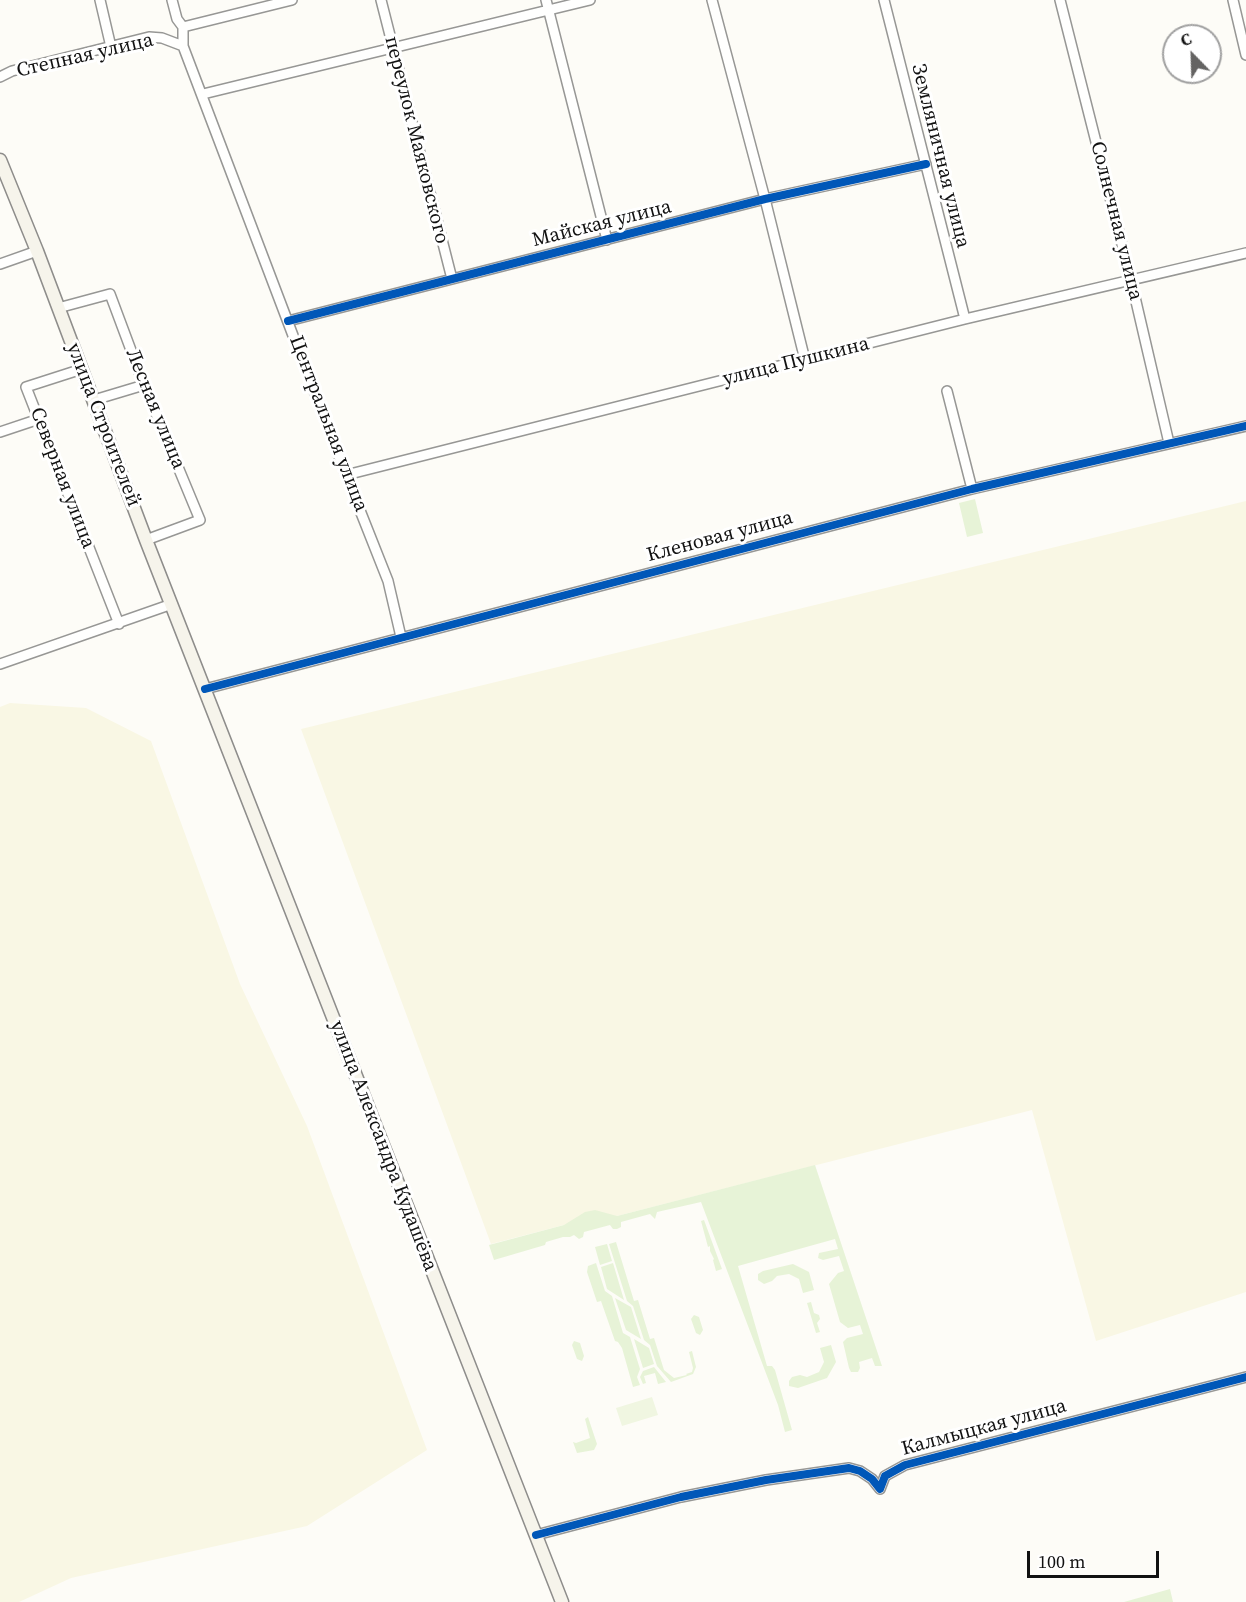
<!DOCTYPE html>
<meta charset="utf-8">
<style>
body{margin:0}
#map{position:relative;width:1246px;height:1602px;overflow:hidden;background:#fdfcf7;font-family:"Source Serif 4",serif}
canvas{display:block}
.north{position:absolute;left:1162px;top:24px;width:60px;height:60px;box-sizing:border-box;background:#fff;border:2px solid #a0a0a0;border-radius:50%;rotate:337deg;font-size:16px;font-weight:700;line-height:24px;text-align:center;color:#111}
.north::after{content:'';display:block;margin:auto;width:21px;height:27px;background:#646362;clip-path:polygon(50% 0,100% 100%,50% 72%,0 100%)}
.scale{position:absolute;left:1027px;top:1551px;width:132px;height:27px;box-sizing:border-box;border:3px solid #111;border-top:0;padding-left:8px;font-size:18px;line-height:21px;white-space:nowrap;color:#111;-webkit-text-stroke:4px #fff;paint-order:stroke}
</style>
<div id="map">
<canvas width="1246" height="1602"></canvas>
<div class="north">С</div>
<div class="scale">100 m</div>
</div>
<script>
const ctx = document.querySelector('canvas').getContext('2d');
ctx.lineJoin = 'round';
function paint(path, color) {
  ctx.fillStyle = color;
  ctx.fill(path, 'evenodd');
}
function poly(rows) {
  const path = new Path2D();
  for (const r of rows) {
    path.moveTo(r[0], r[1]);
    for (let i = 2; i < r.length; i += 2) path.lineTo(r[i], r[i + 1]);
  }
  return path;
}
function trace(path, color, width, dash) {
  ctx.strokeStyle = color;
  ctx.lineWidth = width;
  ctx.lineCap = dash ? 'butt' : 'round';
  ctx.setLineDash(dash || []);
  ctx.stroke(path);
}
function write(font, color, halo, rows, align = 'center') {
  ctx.font = font + ' "Source Serif 4",serif';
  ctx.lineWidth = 6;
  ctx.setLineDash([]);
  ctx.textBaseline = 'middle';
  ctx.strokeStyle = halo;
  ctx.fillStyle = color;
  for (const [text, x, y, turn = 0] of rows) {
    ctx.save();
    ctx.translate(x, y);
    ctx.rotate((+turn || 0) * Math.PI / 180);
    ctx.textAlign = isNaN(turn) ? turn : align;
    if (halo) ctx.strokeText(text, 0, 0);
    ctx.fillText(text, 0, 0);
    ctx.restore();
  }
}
paint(poly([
 [1246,501,1246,1292,1096,1341,1032,1110,617,1216,564,1225,491,1244,301,729],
 [10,703,86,708,151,741,240,984,307,1126,427,1450,307,1526,71,1578,19,1602,0,1602,0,707]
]), '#f9f7e4');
paint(poly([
 [975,499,983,533,967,537,959,503],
 [815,1165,882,1366,875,1366,872,1358,859,1362,860,1368,858,1372,851,1372,849,1368,843,1342,847,1338,863,1334,860,1325,848,1328,840,1322,829,1284,838,1273,844,1271,839,1256,823,1260,818,1258,819,1253,838,1249,835,1239,738,1266,767,1366,772,1366,775,1370,792,1430,785,1432,778,1405,701,1202,657,1212,655,1219,650,1214,621,1222,621,1227,617,1229,613,1229,610,1225,584,1232,583,1237,579,1239,574,1235,570,1237,563,1237,546,1242,545,1245,494,1260,489,1245,564,1225,585,1212,595,1210,617,1216],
 [704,1220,722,1269,716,1271,713,1260,714,1259,710,1251,710,1246,708,1247,701,1221],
 [616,1242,634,1301,638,1300,650,1339,654,1338,664,1370,674,1378,687,1375,686,1374,692,1372,693,1368,689,1352,692,1351,696,1367,693,1374,671,1382,657,1366,650,1345,644,1340,633,1306,627,1301,609,1244],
 [607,1244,612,1261,600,1265,595,1247],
 [596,1263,605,1291,612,1296,623,1333,630,1337,640,1369,637,1377,640,1385,633,1387,622,1348,618,1342,615,1341,601,1301,597,1302,587,1272,588,1266],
 [613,1263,624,1300,607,1289,601,1267],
 [793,1264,809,1272,814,1290,803,1293,799,1279,789,1274,777,1276,772,1281,764,1284,758,1280,758,1274,763,1271],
 [615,1298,631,1307,641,1339,626,1330],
 [811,1302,814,1313,819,1315,820,1319,817,1323,820,1332,816,1333,807,1303],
 [694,1315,699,1317,703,1330,700,1335,696,1333,691,1319],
 [634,1339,649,1348,654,1364,643,1368],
 [574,1341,580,1343,584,1356,582,1361,577,1359,572,1345],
 [831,1345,836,1362,827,1378,798,1388,789,1386,789,1381,792,1377,800,1375,807,1377,819,1372,824,1362,820,1348],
 [654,1367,666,1382,658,1384,655,1373,644,1376,646,1383,643,1384,640,1377,643,1371],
 [588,1417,597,1444,594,1450,577,1453,573,1442,576,1443,590,1438,585,1419],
 [1170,1589,1173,1602,1124,1602]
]), '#e7f3d7');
paint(poly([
 [652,1397,658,1415,622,1426,616,1408]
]), '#f0f6e1');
const street = poly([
 [100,0,111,47],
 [172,0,177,19,183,27],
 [381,0,452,279],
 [546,0,607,240],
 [712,0,765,199,805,360],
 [884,0,965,319],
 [1060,0,1131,280,1169,443],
 [1233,0,1246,55],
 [183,46,346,475,388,581,401,637],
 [0,77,12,71,149,37,162,38,183,46,183,27,292,0],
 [203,94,590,0],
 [0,264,37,251],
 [58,308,110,294,144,385,200,520,146,540],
 [288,321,765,199,926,164],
 [82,369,26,387,119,624],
 [947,391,972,489],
 [94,400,144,385],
 [0,432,39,419],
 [346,475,965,319,1246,253],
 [0,664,172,604],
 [205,689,972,489,1246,426],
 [536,1535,681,1497,766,1480,849,1468,860,1471,872,1479,880,1489,885,1476,905,1465,1246,1377]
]);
const secondary = poly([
 [0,160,37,251,146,540,562,1602]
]);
trace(street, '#979795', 12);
trace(secondary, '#8e8d8b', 15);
trace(street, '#fffffe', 9);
trace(secondary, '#f6f4eb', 12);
trace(poly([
 [288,321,765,199,926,164],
 [205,689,972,489,1246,426],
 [536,1535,681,1497,766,1480,849,1468,860,1471,872,1479,880,1489,885,1476,905,1465,1246,1377]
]), '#0057b8', 8);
write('20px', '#111', '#fff', [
 ["Степная улица",85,56,-13],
 ["переулок Маяковского",416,140,76],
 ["Земляничная улица",940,156,76],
 ["Солнечная улица",1116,221,76],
 ["Майская улица",602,224,-14],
 ["улица Пушкина",796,362,-14],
 ["Лесная улица",155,409,68],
 ["Центральная улица",328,424,69],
 ["улица Строителей",103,425,69],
 ["Северная улица",62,478,69],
 ["Кленовая улица",720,537,-15],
 ["улица Александра Кудашёва",383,1146,69],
 ["Калмыцкая улица",984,1428,-15]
]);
</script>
